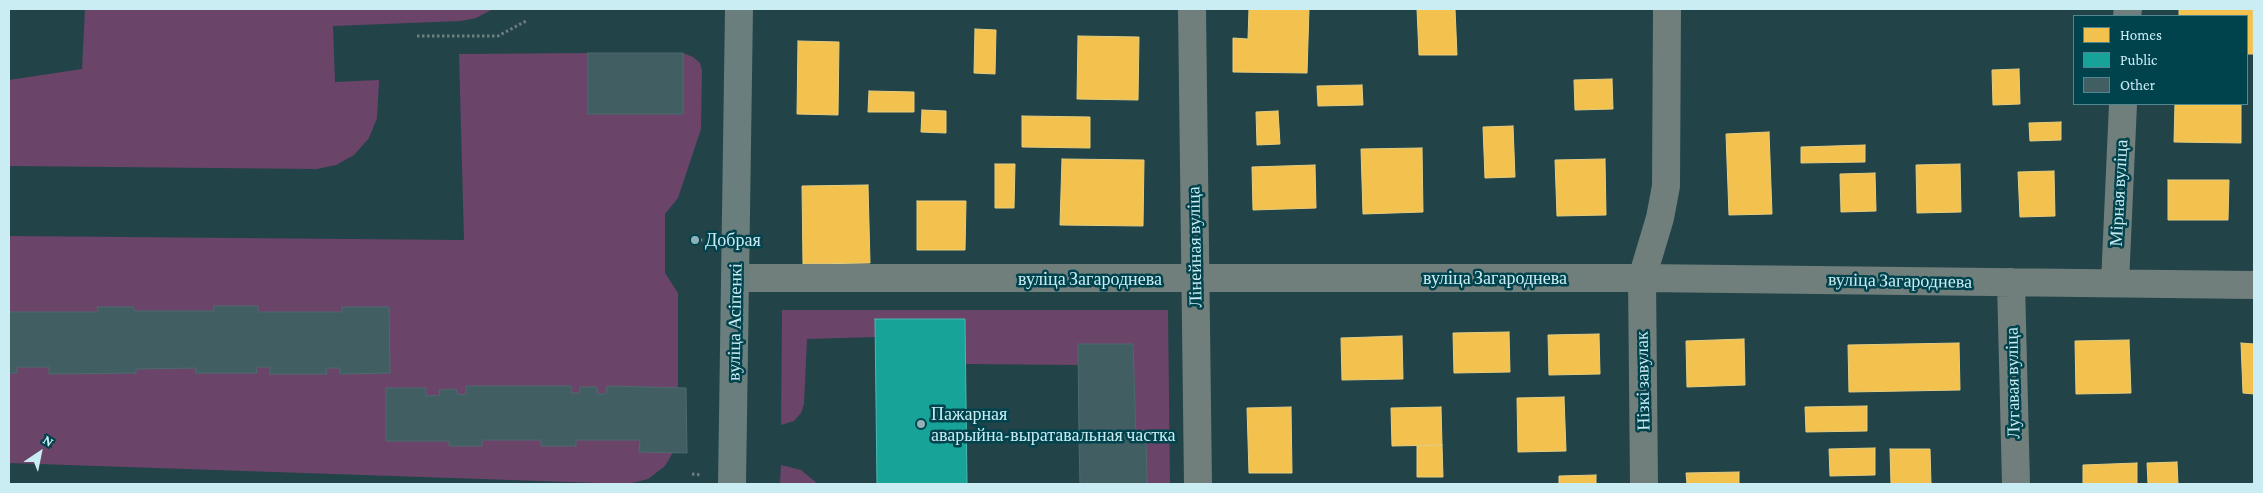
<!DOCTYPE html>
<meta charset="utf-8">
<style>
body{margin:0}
#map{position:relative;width:2263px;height:493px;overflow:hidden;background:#224348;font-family:"Crimson Pro",serif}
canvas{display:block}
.frame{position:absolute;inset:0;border:10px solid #caedf4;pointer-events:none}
.legend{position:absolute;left:2073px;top:15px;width:175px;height:90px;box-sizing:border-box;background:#01434d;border:1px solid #518790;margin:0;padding:6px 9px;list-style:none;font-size:15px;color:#caedf4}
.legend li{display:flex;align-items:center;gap:10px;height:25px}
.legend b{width:25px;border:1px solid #518790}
.north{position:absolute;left:15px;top:428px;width:50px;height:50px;-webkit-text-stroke:4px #01434d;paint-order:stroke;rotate:34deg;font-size:14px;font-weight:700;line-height:20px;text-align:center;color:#caedf4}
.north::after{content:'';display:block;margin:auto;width:18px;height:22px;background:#caedf4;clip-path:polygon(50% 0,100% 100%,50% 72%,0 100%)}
</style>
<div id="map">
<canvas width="2263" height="493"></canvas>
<div class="frame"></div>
<ul class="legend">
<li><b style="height:14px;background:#f2c14e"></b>Homes</li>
<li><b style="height:14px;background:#17a398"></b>Public</li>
<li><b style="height:14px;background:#415e63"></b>Other</li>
</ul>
<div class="north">N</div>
</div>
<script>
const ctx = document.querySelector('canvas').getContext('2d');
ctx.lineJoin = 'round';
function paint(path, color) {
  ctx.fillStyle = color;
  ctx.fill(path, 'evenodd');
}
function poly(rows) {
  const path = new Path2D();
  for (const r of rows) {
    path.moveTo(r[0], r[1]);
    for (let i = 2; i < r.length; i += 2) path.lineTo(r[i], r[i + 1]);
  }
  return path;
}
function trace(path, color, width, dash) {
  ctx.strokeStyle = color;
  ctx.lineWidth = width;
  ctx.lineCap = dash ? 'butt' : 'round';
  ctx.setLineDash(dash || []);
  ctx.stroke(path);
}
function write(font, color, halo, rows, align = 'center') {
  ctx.font = font + ' "Crimson Pro",serif';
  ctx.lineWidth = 5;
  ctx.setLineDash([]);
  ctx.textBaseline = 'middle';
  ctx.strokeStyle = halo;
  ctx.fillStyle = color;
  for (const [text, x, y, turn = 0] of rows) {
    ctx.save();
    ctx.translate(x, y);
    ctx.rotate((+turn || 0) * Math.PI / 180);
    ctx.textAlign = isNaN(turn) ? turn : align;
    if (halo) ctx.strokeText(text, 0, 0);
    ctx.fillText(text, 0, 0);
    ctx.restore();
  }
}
paint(poly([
 [85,9,493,9,476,18,461,21,333,26,335,82,379,80,377,118,369,138,354,155,336,165,317,169,9,166,9,80,82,69],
 [588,53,588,114,683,114,683,53,693,57,700,63,702,70,701,129,678,198,665,214,665,273,678,293,678,430,675,449,665,466,648,479,628,484,9,463,9,236,464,240,459,54],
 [782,310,1168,310,1170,484,1147,484,1146,438,1136,438,1133,344,1078,344,1078,365,966,364,965,319,875,319,875,337,807,339,804,404,801,413,794,421,781,425],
 [781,465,801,470,818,484,780,484]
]), '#6b446a');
const homes = poly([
 [1249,9,1309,9,1307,73,1233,72,1233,38,1248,39,1249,9],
 [1417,9,1455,9,1457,55,1419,55,1417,9],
 [2179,9,2253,9,2253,54,2247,54,2247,16,2179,16,2179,9],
 [975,29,996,30,995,74,974,73,975,29],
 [1078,36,1139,37,1138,100,1077,99,1078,36],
 [798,41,839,42,838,115,797,114,798,41],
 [2019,69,2020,104,1993,105,1992,70,2019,69],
 [1612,79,1613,109,1575,110,1574,80,1612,79],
 [1362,85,1363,105,1318,106,1317,86,1362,85],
 [869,91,914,92,914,112,868,112,869,91],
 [2175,104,2241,104,2241,143,2174,142,2175,104],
 [922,110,946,111,946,133,921,132,922,110],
 [1278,111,1280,144,1257,145,1256,112,1278,111],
 [1022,116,1090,117,1090,148,1022,147,1022,116],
 [2061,122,2061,140,2030,141,2029,123,2061,122],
 [1513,126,1515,177,1485,178,1483,127,1513,126],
 [1769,132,1772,214,1729,215,1726,134,1769,132],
 [1865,145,1865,162,1801,163,1801,147,1865,145],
 [1422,148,1423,212,1363,214,1361,149,1422,148],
 [1062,159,1144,160,1143,226,1060,225,1062,159],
 [1605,159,1606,215,1557,216,1555,160,1605,159],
 [995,164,1015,164,1014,208,995,208,995,164],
 [1960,164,1961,212,1917,213,1916,165,1960,164],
 [1315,165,1316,208,1253,210,1252,167,1315,165],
 [2054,171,2055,216,2020,217,2018,172,2054,171],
 [1875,173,1876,211,1841,212,1840,174,1875,173],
 [2168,180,2229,180,2228,220,2168,220,2168,180],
 [868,185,870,263,803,264,802,186,868,185],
 [917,201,966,201,965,250,917,250,917,201],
 [1509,332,1510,372,1454,373,1453,333,1509,332],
 [1599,334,1600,374,1549,375,1548,335,1599,334],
 [1402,336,1403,379,1342,380,1341,338,1402,336],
 [1744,339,1745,385,1687,387,1686,341,1744,339],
 [2129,340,2131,393,2076,394,2075,341,2129,340],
 [1959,343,1960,390,1849,392,1848,345,1959,343],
 [2241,343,2254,344,2254,394,2243,393,2241,343],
 [1564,397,1566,451,1518,452,1517,398,1564,397],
 [1867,406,1867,431,1806,432,1805,407,1867,406],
 [1291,407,1292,473,1249,473,1247,408,1291,407],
 [1441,407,1442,445,1392,446,1391,408,1441,407],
 [1442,445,1443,477,1417,477,1417,446,1442,445],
 [1875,448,1875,475,1830,476,1829,449,1875,448],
 [1890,449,1930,449,1931,484,1891,484,1890,449],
 [2177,462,2178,484,2148,484,2147,463,2177,462],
 [2137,463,2137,484,2083,484,2083,465,2137,463],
 [1739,472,1739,484,1687,484,1686,473,1739,472],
 [1596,475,1596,484,1559,484,1559,476,1596,475]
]);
paint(homes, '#f2c14e');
trace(homes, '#e6ce80', 1);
const public = poly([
 [875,319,965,319,967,484,877,484,875,319]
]);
paint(public, '#17a398');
trace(public, '#4db9b4', 1);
const building = poly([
 [588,53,683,53,683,114,588,114,588,53],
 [9,306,10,312,98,312,97,307,134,307,134,311,214,311,214,306,258,306,258,312,342,312,342,307,389,307,390,373,340,374,340,368,326,368,327,374,270,374,270,367,256,367,257,373,196,373,196,368,136,369,136,373,49,374,49,367,17,367,17,373,9,373,9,306],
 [1078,344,1133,344,1136,438,1079,439,1078,344],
 [466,386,571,386,571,393,580,393,580,387,597,387,597,394,606,394,607,386,686,388,687,453,639,452,640,440,576,440,576,446,541,446,541,440,482,440,482,446,449,446,449,441,386,441,386,388,426,388,426,396,440,395,439,390,456,389,457,394,466,395,466,386],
 [1146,438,1147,484,1080,484,1079,439,1146,438]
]);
paint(building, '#415e63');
trace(building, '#4d6b6f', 1);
trace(poly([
 [417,36,498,36,526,21],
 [695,240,704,240],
 [692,474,702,475]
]), '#6d7e7e', 3, [2.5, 2.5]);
trace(poly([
 [1192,9,1198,484],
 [2127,16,2128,9],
 [736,278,1642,278,2254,285],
 [2011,282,2016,484],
 [2115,283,2123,104],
 [1644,484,1642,278,1660,218,1666,186,1667,9]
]), '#707e7c', 28);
trace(poly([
 [732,484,739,9]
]), '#697e7d', 28);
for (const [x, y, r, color] of [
 [695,240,5,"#8fb2b8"],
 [921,424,5,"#8fb2b8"]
]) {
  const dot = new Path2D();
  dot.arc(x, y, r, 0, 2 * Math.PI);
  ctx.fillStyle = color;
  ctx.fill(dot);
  trace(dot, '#01434d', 2);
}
write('18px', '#caedf4', '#01434d', [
 ["Мірная вуліца",2119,193,-87],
 ["Лінейная вуліца",1195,247,-91],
 ["вуліца Загароднева",1495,278],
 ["вуліца Загароднева",1090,279],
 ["вуліца Загароднева",1900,281,1],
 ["вуліца Асіпенкі",735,322,-89],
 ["Нізкі завулак",1643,381,-91],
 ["Лугавая вуліца",2013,383,-91]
]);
write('18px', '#caedf4', '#01434d', [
 ["Добрая",705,240],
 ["Пажарная",931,414],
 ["аварыйна-выратавальная частка",931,435]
], 'left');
</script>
